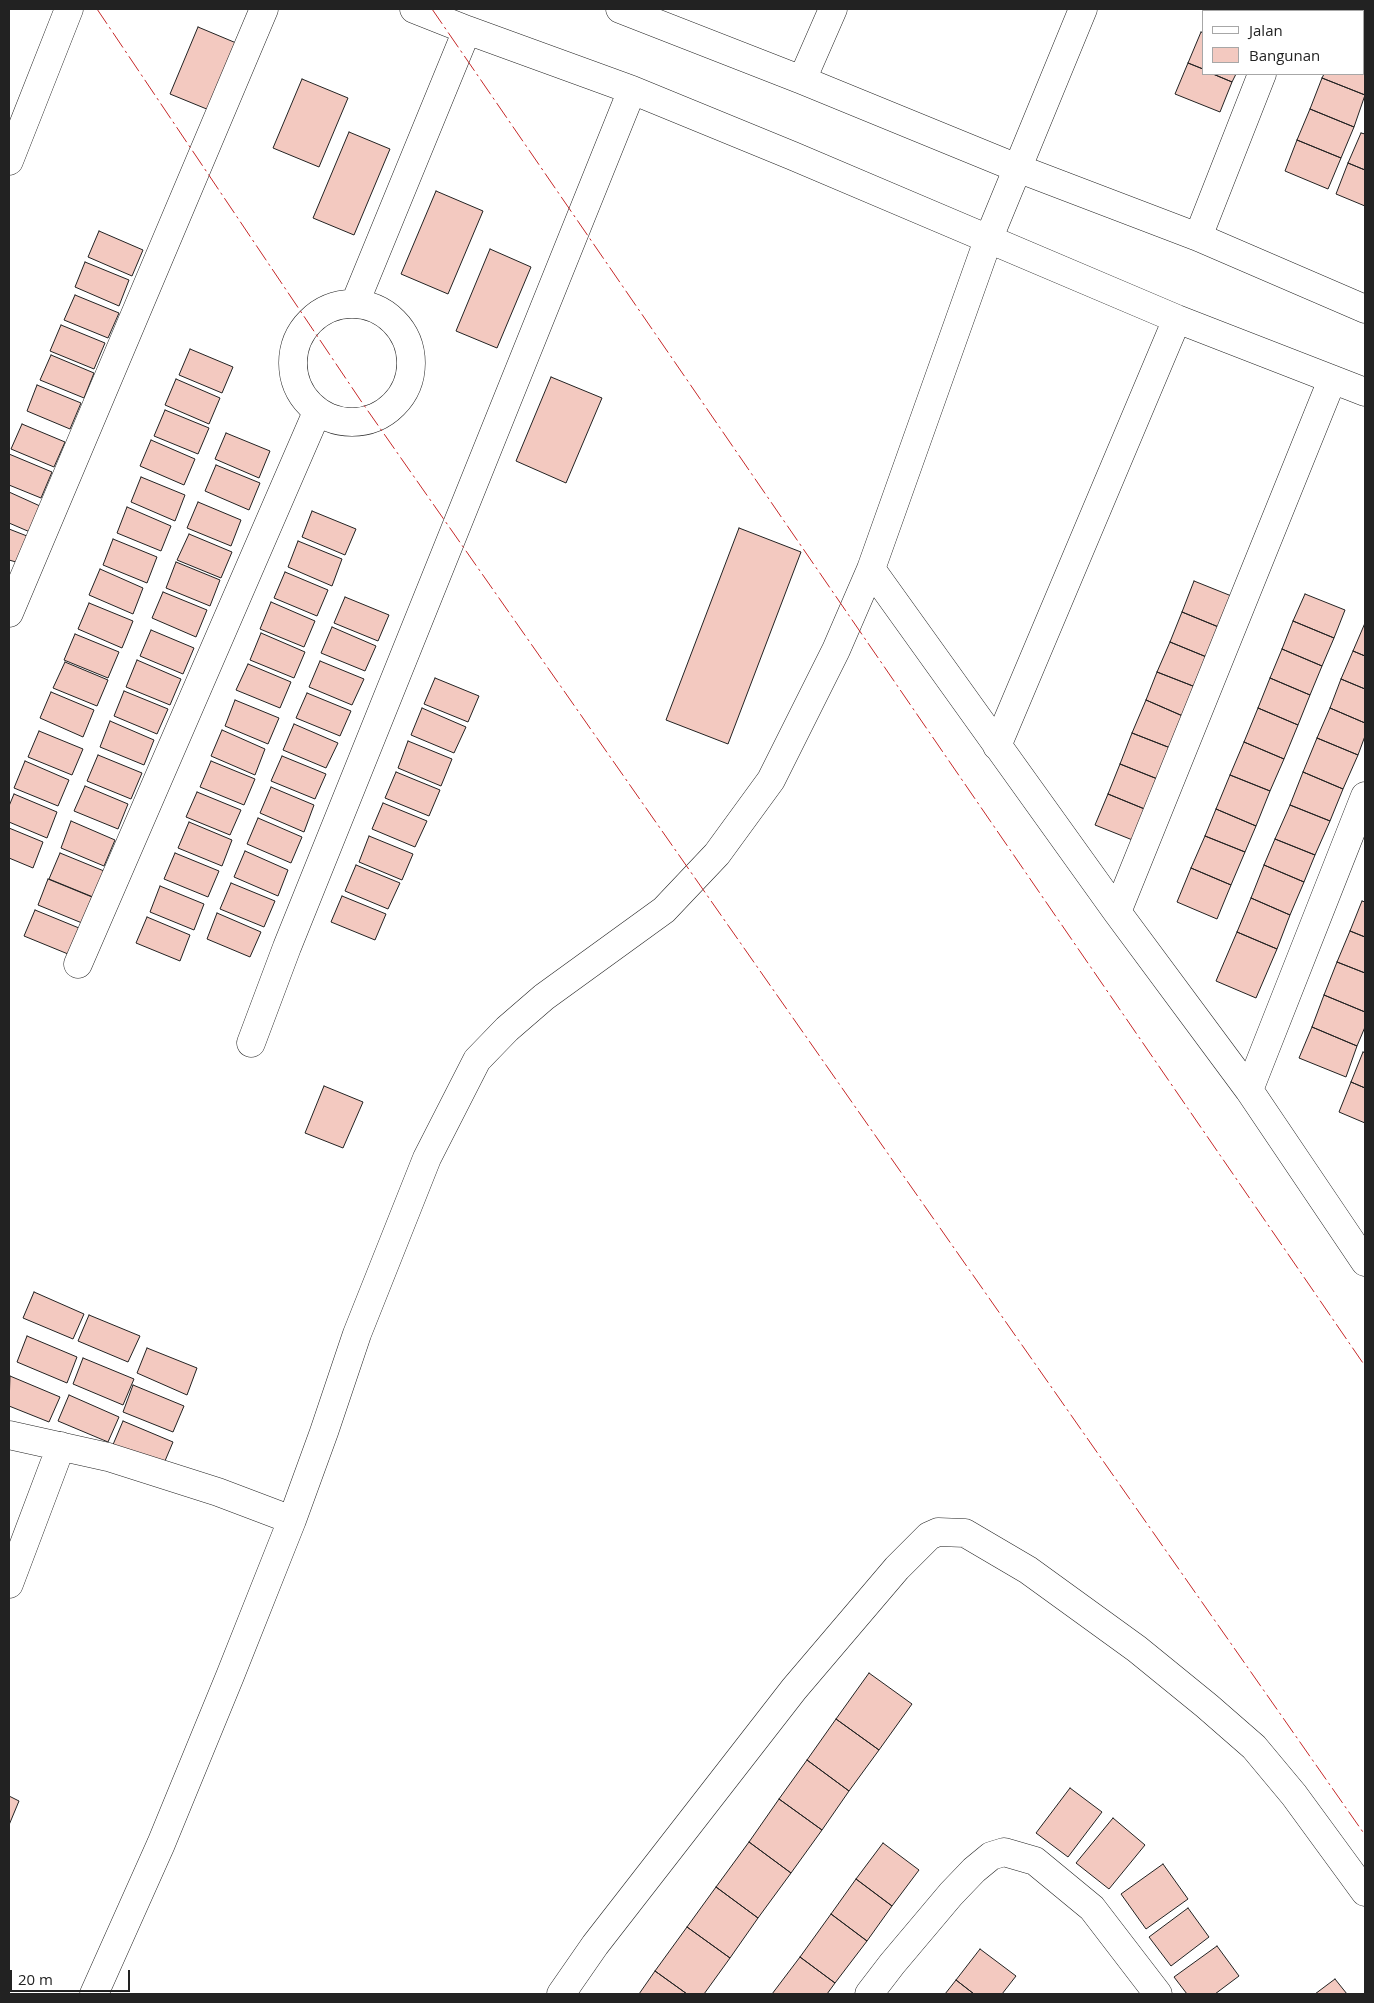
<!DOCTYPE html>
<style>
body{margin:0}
#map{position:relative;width:1374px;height:2003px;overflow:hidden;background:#fff;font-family:"Open Sans",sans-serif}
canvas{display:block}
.frame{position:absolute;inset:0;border:10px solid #222;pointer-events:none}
.legend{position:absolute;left:1202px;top:10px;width:162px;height:65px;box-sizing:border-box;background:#fff;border:1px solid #a7a7a7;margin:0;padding:6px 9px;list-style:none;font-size:15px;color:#222}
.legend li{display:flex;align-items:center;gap:10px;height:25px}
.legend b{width:25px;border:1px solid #a7a7a7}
.scale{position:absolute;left:10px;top:1970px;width:120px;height:22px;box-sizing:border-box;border:2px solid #222;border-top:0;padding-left:6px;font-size:15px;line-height:18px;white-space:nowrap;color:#222;-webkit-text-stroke:4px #fff;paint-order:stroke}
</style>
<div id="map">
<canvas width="1374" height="2003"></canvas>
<div class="frame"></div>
<ul class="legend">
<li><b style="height:6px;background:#fff"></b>Jalan</li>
<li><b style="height:14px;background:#f3c9c0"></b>Bangunan</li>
</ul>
<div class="scale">20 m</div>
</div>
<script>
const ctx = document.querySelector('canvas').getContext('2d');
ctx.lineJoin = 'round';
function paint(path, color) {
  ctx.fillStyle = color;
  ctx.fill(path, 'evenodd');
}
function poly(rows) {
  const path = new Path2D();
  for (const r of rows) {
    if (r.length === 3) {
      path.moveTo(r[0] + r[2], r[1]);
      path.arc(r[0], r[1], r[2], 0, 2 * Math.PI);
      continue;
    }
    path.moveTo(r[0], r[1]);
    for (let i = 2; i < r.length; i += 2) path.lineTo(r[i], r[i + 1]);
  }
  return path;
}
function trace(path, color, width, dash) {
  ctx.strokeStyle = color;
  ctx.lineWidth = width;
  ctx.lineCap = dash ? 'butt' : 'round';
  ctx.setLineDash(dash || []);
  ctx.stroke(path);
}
const building = poly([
 [1210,9,1243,9,1249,11,1209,11,1210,9],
 [1363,18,1365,19,1365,55,1363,54,1363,18],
 [198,27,241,45,214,112,170,94,198,27],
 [1201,32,1203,33,1203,69,1188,63,1201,32],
 [1363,54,1365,55,1365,95,1322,78,1324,74,1363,74,1363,54],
 [1188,63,1203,69,1203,74,1213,74,1232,82,1220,112,1175,94,1188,63],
 [1213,74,1236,74,1232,82,1213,74],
 [1322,78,1365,95,1354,127,1310,109,1322,78],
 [302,79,348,98,319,167,273,148,302,79],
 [1310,109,1354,127,1341,158,1297,140,1310,109],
 [349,132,390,149,354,235,313,218,349,132],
 [1361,133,1365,134,1365,170,1348,163,1361,133],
 [1297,140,1341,158,1328,189,1285,171,1297,140],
 [1348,163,1365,170,1365,206,1336,194,1348,163],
 [436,191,483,211,448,294,401,274,436,191],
 [99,231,143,250,132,276,88,257,99,231],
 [490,249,531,267,497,348,456,331,490,249],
 [85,262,129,280,119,306,75,287,85,262],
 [75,295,119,313,108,338,64,320,75,295],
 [61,325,105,343,94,369,50,351,61,325],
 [190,349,233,367,222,393,179,375,190,349],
 [51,355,94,373,84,398,40,380,51,355],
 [551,377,602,398,566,483,516,461,551,377],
 [176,379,220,398,209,424,165,405,176,379],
 [37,385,81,403,70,429,27,411,37,385],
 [165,410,209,428,198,454,154,436,165,410],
 [22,424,65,442,54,467,11,449,22,424],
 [226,433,270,451,259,478,215,459,226,433],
 [151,440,195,459,184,485,140,466,151,440],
 [9,454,52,472,41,498,9,485,9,454],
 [216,465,260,483,249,510,205,491,216,465],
 [141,477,185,495,175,521,131,502,141,477],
 [9,492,40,506,30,532,9,523,9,492],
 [198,502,241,520,231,546,187,528,198,502],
 [127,507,171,526,161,551,117,533,127,507],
 [312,511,356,529,345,555,302,537,312,511],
 [739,528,801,552,728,744,666,720,739,528],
 [9,529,27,536,16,562,9,560,9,529],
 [189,534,232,552,221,578,177,560,189,534],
 [113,539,157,557,147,583,103,565,113,539],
 [298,541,342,559,332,586,288,567,298,541],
 [176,562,220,580,210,606,166,588,176,562],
 [100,569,143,588,133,614,89,595,100,569],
 [285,572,328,590,317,616,274,598,285,572],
 [1194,581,1234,597,1221,628,1182,612,1194,581],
 [163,592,207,610,196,637,152,618,163,592],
 [1305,594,1345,610,1334,638,1293,621,1305,594],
 [345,597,389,615,378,641,334,623,345,597],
 [271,602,315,621,304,647,260,629,271,602],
 [89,603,133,621,122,648,78,629,89,603],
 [1182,612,1221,628,1209,658,1170,642,1182,612],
 [1293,621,1334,638,1322,666,1282,649,1293,621],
 [1365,623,1365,656,1353,651,1365,623],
 [332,627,376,646,365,671,321,653,332,627],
 [151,630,194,648,183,674,140,656,151,630],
 [261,633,305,652,294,678,250,660,261,633],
 [75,634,119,652,108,678,64,660,75,634],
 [1170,642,1209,658,1198,688,1157,672,1170,642],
 [1282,649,1322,666,1310,695,1270,678,1282,649],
 [1353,651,1365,656,1365,689,1341,679,1353,651],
 [137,660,181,679,170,705,126,687,137,660],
 [320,661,364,679,352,705,309,687,320,661],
 [65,662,108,680,97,706,53,688,65,662],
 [248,664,291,682,280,708,236,690,248,664],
 [1157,672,1198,688,1185,717,1146,700,1157,672],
 [435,678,479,696,468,722,424,704,435,678],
 [1270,678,1310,695,1298,725,1258,708,1270,678],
 [1341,679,1365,689,1365,723,1330,708,1341,679],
 [124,691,168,709,157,734,114,716,124,691],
 [51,692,94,710,83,737,40,718,51,692],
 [307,693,351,711,340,736,296,718,307,693],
 [235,700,279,718,268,744,225,726,235,700],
 [1146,700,1185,717,1173,749,1132,733,1146,700],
 [422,708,466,727,454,753,411,735,422,708],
 [1258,708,1298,725,1284,759,1244,742,1258,708],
 [1330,708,1365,723,1365,736,1358,755,1317,738,1330,708],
 [110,721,154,740,144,765,100,747,110,721],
 [294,724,338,743,326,768,283,750,294,724],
 [222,730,265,749,255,775,211,756,222,730],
 [39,731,83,749,72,775,28,757,39,731],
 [1132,733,1173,749,1160,780,1120,764,1132,733],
 [1317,738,1358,755,1343,789,1303,772,1317,738],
 [408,741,452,759,441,786,398,768,408,741],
 [1244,742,1284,759,1270,791,1230,775,1244,742],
 [98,755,142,773,131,799,87,781,98,755],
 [282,756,326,774,315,799,271,781,282,756],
 [25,761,69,780,58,806,14,788,25,761],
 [211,761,255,779,244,805,200,787,211,761],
 [1120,764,1160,780,1147,810,1108,794,1120,764],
 [396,772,440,790,429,816,385,798,396,772],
 [1303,772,1343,789,1330,821,1290,805,1303,772],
 [1230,775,1270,791,1256,826,1216,809,1230,775],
 [85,786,128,804,118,829,74,811,85,786],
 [271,787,314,805,304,832,260,813,271,787],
 [197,792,241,810,230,835,186,817,197,792],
 [14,794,57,812,47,838,9,822,9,806,14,794],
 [1108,794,1147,810,1135,841,1095,825,1108,794],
 [383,803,427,821,415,847,372,829,383,803],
 [1290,805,1330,821,1315,855,1275,839,1290,805],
 [1216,809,1256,826,1245,852,1205,836,1216,809],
 [258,818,302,837,291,863,247,844,258,818],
 [71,821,115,840,104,866,61,848,71,821],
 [189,822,232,840,222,866,178,848,189,822],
 [9,828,43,842,33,868,9,858,9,828],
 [369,836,413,854,402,880,359,862,369,836],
 [1205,836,1245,852,1231,885,1191,868,1205,836],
 [1275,839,1315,855,1304,882,1264,865,1275,839],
 [245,851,288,870,278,896,234,877,245,851],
 [60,853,104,871,93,897,49,879,60,853],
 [175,853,219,871,208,897,164,879,175,853],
 [356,865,400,883,388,909,345,891,356,865],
 [1264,865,1304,882,1290,915,1251,898,1264,865],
 [1191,868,1231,885,1217,919,1177,902,1191,868],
 [48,879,92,897,82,923,38,905,48,879],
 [231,883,275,901,264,927,220,909,231,883],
 [160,886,204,904,194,930,150,912,160,886],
 [342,896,386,914,375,940,331,922,342,896],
 [1251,898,1290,915,1277,949,1237,932,1251,898],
 [1362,901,1365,902,1365,937,1350,931,1362,901],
 [35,910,79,928,68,954,24,936,35,910],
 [217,913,261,932,250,957,207,939,217,913],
 [147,917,190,935,180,961,136,943,147,917],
 [1350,931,1365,937,1365,973,1337,962,1350,931],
 [1237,932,1277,949,1256,998,1216,981,1237,932],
 [1337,962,1365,973,1365,1012,1324,995,1337,962],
 [1324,995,1365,1012,1365,1027,1357,1046,1312,1027,1324,995],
 [1312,1027,1357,1046,1346,1077,1299,1058,1312,1027],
 [1363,1052,1365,1053,1365,1088,1351,1082,1363,1052],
 [1351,1082,1365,1088,1365,1123,1339,1112,1351,1082],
 [324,1086,363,1102,343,1148,305,1133,324,1086],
 [34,1292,84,1314,73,1339,23,1318,34,1292],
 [89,1315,140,1336,128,1362,78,1341,89,1315],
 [27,1336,77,1357,67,1383,17,1362,27,1336],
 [147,1348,197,1368,187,1395,137,1373,147,1348],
 [83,1358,134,1379,123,1405,73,1384,83,1358],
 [10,1376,60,1397,49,1422,9,1406,10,1376],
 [133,1385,184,1406,173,1432,123,1412,133,1385],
 [69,1395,119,1417,108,1442,58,1421,69,1395],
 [123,1421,173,1442,162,1468,112,1447,123,1421],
 [869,1673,912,1704,879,1750,836,1719,869,1673],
 [836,1719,879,1750,849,1791,807,1760,836,1719],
 [807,1760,849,1791,822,1830,779,1799,807,1760],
 [1070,1788,1102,1812,1068,1857,1036,1833,1070,1788],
 [9,1796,19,1801,9,1825,9,1796],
 [779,1799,822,1830,791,1873,749,1842,779,1799],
 [1113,1818,1145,1845,1109,1889,1076,1863,1113,1818],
 [749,1842,791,1873,758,1918,716,1887,749,1842],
 [883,1843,919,1870,892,1906,856,1879,883,1843],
 [1163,1864,1188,1899,1146,1929,1121,1894,1163,1864],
 [856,1879,892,1906,867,1941,831,1914,856,1879],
 [716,1887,758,1918,730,1958,687,1927,716,1887],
 [1188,1908,1209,1937,1171,1966,1149,1937,1188,1908],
 [831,1914,867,1941,835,1983,800,1957,831,1914],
 [687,1927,730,1958,704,1994,687,1994,655,1971,687,1927],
 [1217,1946,1239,1976,1215,1994,1187,1994,1174,1977,1217,1946],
 [980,1949,1016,1976,1002,1994,974,1994,956,1980,980,1949],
 [800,1957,835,1983,827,1994,772,1994,800,1957],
 [655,1971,687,1994,639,1994,655,1971],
 [1335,1979,1347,1994,1315,1994,1335,1979],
 [956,1980,974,1994,945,1994,956,1980]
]);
paint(building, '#f3c9c0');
trace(building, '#222', 1);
const minor = poly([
 [414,9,467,30,632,90,793,156,1177,319,1365,392],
 [620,9,802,80,1017,168,1198,237,1365,309],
 [1286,11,1287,9],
 [802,80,833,9],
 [9,161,69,9],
 [1198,237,1262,74],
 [355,303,467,30],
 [352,363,59],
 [871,569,1117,912,1249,1090,1365,1262],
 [9,613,264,9],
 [997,746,1177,319],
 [1117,912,1332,380],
 [78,964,317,412],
 [251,1043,287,947,632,90],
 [1249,1090,1365,796],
 [9,1435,108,1457,218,1492,292,1520],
 [9,1584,61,1446],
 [94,1994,161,1844,230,1676,292,1520,324,1432,357,1334,427,1158,477,1060,507,1029,544,997,664,910,717,854,771,780,836,650,871,569,988,240,1083,9],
 [561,1994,595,1945,794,1689,897,1568,929,1536,938,1532,965,1533,1028,1570,1137,1649,1207,1706,1254,1747,1294,1795,1365,1892],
 [869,1994,892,1964,951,1894,974,1870,991,1856,1004,1852,1035,1861,1092,1908,1158,1994]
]);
trace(minor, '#222', 29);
trace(minor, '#fff', 28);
trace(poly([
 [97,9,361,401,1365,1835],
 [432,9,1365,1366]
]), '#c62828', 1, [18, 4, 2.5, 4]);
</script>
